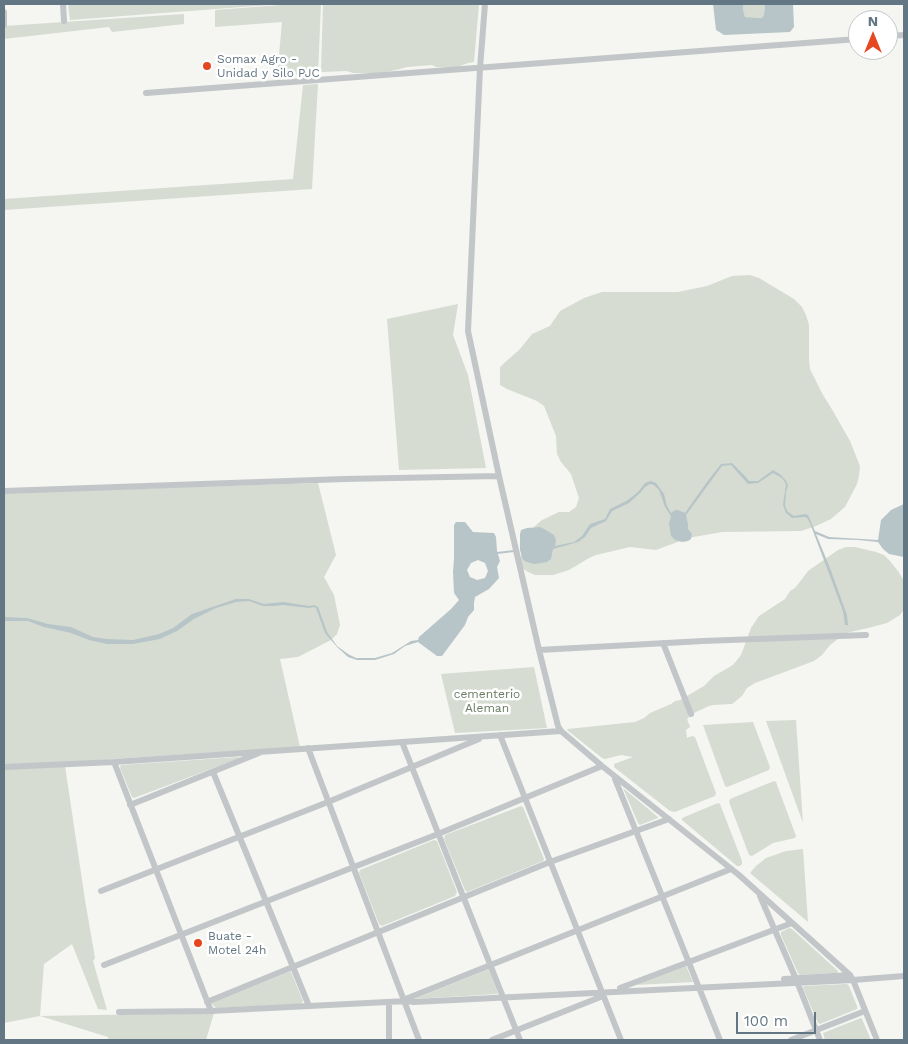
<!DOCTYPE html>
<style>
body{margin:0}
#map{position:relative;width:908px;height:1044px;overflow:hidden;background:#f5f5f1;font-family:"Work Sans",sans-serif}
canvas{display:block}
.frame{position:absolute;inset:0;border:5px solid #637683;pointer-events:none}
.north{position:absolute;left:848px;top:10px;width:50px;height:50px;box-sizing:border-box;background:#fff;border:1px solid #c1c8cd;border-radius:50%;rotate:0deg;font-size:14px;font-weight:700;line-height:20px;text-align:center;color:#637683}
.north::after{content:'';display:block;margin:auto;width:18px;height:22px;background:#e64720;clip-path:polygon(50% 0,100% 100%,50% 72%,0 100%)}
.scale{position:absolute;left:736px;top:1012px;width:80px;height:22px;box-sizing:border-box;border:2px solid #637683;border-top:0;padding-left:6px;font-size:15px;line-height:18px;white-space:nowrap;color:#637683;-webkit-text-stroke:4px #fff;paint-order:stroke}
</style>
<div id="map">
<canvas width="908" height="1044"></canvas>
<div class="frame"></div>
<div class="north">N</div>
<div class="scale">100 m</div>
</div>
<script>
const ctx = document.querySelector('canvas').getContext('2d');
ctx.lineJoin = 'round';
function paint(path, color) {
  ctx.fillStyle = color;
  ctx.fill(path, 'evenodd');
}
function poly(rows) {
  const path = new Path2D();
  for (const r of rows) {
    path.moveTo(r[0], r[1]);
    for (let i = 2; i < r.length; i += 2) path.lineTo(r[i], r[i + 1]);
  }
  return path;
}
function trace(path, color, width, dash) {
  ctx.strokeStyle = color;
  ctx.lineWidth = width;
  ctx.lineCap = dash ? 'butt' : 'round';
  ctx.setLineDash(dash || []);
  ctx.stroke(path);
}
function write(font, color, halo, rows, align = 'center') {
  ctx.font = font + ' "Work Sans",sans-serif';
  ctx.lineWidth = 5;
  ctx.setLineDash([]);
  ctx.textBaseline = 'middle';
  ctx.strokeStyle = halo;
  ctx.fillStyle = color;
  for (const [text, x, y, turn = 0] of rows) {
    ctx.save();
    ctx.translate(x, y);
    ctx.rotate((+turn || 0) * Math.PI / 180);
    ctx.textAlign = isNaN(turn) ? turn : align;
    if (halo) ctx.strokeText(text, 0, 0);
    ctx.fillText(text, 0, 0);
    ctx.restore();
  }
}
paint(poly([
 [68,4,282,4,70,20],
 [294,4,321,4,318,73,277,77,282,22,215,27,215,10],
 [323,4,479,4,474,62,468,63,455,68,436,67,432,65,407,67,400,69,382,73,353,73,347,71,321,72],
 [743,4,765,4,764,15,763,18,745,17,743,9],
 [184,14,184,24,112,32,109,27,4,39,4,26],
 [318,84,312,189,4,210,4,199,293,179,303,85],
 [750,275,759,278,794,299,802,307,806,315,809,325,809,360,810,369,823,395,833,411,850,441,860,466,859,476,857,484,845,507,831,519,816,526,801,531,722,532,688,538,656,550,630,547,596,555,589,558,569,570,553,575,535,575,528,572,521,567,520,558,523,550,530,533,535,526,542,520,559,512,569,512,576,507,579,498,571,474,561,462,557,454,556,436,544,406,537,401,507,389,500,385,500,367,520,349,532,334,550,326,560,311,584,298,602,292,678,292,707,286,732,276],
 [458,304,453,335,468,375,486,468,399,470,387,319],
 [318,483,336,555,324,577,334,595,340,625,337,634,331,640,298,657,280,659,300,747,4,766,4,493],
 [846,547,855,547,876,552,884,555,890,561,898,571,904,581,903,611,900,615,887,623,868,628,846,633,830,645,822,655,814,661,755,683,747,688,742,696,732,704,713,705,709,706,696,712,689,717,687,719,690,727,686,730,687,738,692,736,695,737,716,793,715,796,675,812,670,811,614,767,614,764,633,757,621,755,605,759,602,758,567,730,568,729,635,722,644,718,650,713,671,704,675,701,680,700,704,686,714,676,733,665,741,655,751,628,759,616,785,599,790,591,795,588,802,579,808,571,838,550],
 [534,667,547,728,455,733,441,674],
 [796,720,803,823,766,721],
 [753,722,770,767,769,770,727,787,725,786,703,725],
 [238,757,240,758,134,798,132,797,120,768,121,765],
 [65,766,85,900,95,958,93,961,107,1010,98,1009,72,944,44,964,40,1016,214,1013,206,1040,108,1040,108,1037,40,1016,4,1023,4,768],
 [774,781,776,782,796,836,795,838,773,843,752,856,749,855,729,802,730,799],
 [623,788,658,817,658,818,640,825,638,823],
 [718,803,720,804,742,861,742,864,740,866,737,866,682,820,682,818],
 [521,806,523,807,544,859,543,861,467,892,465,890,444,839,445,835],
 [434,840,437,841,457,892,455,896,382,926,379,924,359,873,360,870],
 [803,849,808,922,750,873,756,866,766,858,786,851],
 [789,928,792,929,838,971,837,973,800,975,798,973,781,935,781,932],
 [686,966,693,982,636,985],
 [489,969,498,993,497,994,414,999],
 [289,972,291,972,303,1001,301,1004,216,1008,212,1004,212,1003],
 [847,984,849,986,857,1006,857,1009,820,1024,818,1023,803,988,804,986],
 [861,1018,862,1019,871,1040,825,1040,823,1033]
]), '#d6dcd2');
paint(poly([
 [713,4,743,4,743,9,745,17,762,18,764,15,765,4,793,4,794,27,790,32,724,35,716,30],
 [732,463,744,475,749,481,758,481,773,470,781,475,786,481,788,485,786,492,785,506,788,512,794,516,805,514,808,515,815,531,829,537,878,540,881,520,891,510,904,504,904,557,889,554,883,549,878,542,858,540,828,539,816,534,830,568,847,615,848,625,845,625,843,611,810,523,807,518,805,517,792,518,786,513,783,505,786,484,782,478,773,473,758,483,748,484,731,465,722,466,686,515,688,524,688,529,692,534,691,539,688,541,682,542,675,540,671,536,669,524,671,516,665,507,659,490,654,485,650,484,645,487,640,493,629,503,612,511,606,521,591,528,585,537,578,542,553,549,551,559,547,562,534,564,527,562,523,560,520,550,520,534,521,530,527,528,540,527,544,529,554,535,556,540,555,546,574,542,582,536,590,524,605,519,610,509,628,500,638,492,645,483,651,481,656,483,659,487,664,494,667,506,671,513,675,510,678,510,685,513,707,482,721,464],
 [456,522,465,522,473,532,494,533,496,537,497,551,500,561,497,567,499,578,489,589,475,597,474,603,474,610,468,617,465,625,442,656,437,656,418,642,405,646,394,654,375,660,357,660,348,657,337,647,325,633,316,608,314,607,309,608,283,605,274,606,263,606,249,601,236,602,216,608,194,619,177,631,160,639,133,644,107,644,89,640,71,633,44,627,28,621,4,621,4,617,27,618,48,624,71,627,93,637,107,639,133,640,159,634,173,628,192,614,236,599,249,599,264,604,283,602,309,606,314,605,318,607,327,632,337,646,348,654,356,658,375,658,392,653,411,641,418,640,419,637,451,609,459,600,454,593,453,572,454,558,454,525],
 [478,560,485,563,488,571,485,578,477,580,470,577,467,570,471,563]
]), '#b7c5c8');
trace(poly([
 [497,553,514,551]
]), '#b7c5c8', 2);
trace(poly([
 [63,4,64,21],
 [485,4,480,68,468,331,499,476,539,650,558,726,561,731,602,766,739,875,850,975,853,980,877,1040],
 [4,12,4,25],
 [888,36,904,35],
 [146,93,858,39],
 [4,491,344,479,499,476],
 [663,643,691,714],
 [539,650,703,641,866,635],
 [500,735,621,1040],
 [402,742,520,1040],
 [308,748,419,1040],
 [114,762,211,1011],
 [4,767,114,762,561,731],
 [213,772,309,1006],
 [615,779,720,1040],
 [130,805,259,753],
 [101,891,328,802,479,739],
 [760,896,796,979,820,1040],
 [104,965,438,834,602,766],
 [784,979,850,975],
 [620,988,792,923],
 [403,1000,731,869],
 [207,1002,550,862,669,819],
 [119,1012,211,1011,407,1001,414,1002,853,980,904,976],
 [389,1040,389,1002],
 [492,1040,603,996],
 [791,1040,865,1011]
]), '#c2c6c9', 6);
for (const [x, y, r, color] of [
 [207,66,5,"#e64720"],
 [198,943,5,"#e64720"]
]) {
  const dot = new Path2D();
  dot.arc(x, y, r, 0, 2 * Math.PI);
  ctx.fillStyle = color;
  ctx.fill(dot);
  trace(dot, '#fff', 2);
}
write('12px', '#637683', '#fff', [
 ["Somax Agro -",217,59],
 ["Unidad y Silo PJC",217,73],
 ["Buate -",208,936],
 ["Motel 24h",208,950]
], 'left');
write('12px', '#687a62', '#fff', [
 ["cementerio",487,694],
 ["Aleman",487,708]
]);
</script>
